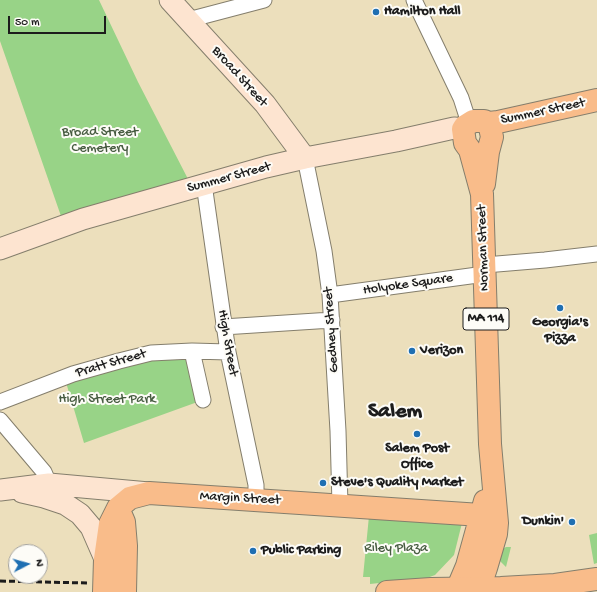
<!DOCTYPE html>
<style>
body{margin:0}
#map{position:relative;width:597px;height:592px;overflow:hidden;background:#ecdfbc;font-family:"Gochi Hand",sans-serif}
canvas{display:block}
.north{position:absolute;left:8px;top:544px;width:40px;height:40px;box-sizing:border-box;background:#fdfcf7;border:1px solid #a3a29f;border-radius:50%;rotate:84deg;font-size:11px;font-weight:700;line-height:16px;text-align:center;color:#1c1c1c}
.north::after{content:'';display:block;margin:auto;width:14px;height:18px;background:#1f6fb2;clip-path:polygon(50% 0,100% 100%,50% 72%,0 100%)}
.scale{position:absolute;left:8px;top:16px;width:98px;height:18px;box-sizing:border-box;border:2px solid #1c1c1c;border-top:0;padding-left:5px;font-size:12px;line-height:14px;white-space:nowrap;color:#1c1c1c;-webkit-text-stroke:3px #fdfcf7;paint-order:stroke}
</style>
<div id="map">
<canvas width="597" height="592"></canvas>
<div class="north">N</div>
<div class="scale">50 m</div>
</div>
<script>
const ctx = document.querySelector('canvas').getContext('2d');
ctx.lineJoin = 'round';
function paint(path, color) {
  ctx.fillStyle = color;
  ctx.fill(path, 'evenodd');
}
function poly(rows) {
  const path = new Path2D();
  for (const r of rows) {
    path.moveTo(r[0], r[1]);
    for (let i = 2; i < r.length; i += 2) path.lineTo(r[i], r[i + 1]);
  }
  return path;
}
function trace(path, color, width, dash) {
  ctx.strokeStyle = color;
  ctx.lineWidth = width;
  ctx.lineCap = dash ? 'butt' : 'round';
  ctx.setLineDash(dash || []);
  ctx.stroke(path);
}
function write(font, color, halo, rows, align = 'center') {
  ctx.font = font + ' "Gochi Hand",sans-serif';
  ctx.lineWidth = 4;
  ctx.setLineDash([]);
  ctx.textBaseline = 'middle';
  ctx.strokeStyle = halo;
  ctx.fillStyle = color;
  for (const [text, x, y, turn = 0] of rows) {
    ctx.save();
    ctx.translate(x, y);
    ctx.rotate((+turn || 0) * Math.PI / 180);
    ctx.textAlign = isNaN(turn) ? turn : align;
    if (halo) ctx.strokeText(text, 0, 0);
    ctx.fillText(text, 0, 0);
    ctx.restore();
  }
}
paint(poly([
 [0,0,99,0,138,82,188,179,62,219,0,41],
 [192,351,203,400,84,443,65,379],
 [369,516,462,523,454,555,435,575,427,578,370,584,370,577,363,577],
 [597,533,597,563,594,564,589,535],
 [506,547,511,547,506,567,500,561,500,557,501,550]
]), '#98d387');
const street = poly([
 [414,0,461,98,469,123],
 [188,20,264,0],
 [305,158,324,251,330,295,338,431,340,505],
 [204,184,228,352,256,485,256,500],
 [485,265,545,260,597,254],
 [330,295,485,274],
 [223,327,332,320],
 [192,351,203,400],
 [0,402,73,374,119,361,151,353,192,351,228,352],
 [0,420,44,472,49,484]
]);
const secondary = poly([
 [170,0,265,104,305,158],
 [0,249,83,219,266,167,305,158,396,141,454,128,463,129],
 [0,490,49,484,149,493],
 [22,492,44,497,65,504,80,514,91,527,105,559]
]);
const primary = poly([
 [484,184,488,152,492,137,489,123],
 [118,508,124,522,126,546,125,592],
 [104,592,105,559,110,524,118,508,130,498,149,493,481,515],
 [456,592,467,566,485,501],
 [478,592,486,568,496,534,497,523,490,444,482,194,470,150,465,143,463,129,465,126,473,121,484,121,489,123,498,122,597,100]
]);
const highway = poly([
 [387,592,431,589,501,588,555,585,597,579]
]);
trace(street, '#847e6c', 17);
trace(secondary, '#847e6c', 23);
trace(primary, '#847e6c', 24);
trace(highway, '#847e6c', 24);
trace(street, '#fff', 15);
trace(secondary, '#fde4d0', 21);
trace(primary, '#f9bc8a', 22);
trace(highway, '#f9bc8a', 22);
trace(poly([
 [0,581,87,583]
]), '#1c1c1c', 3, [6, 3]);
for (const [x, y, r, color] of [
 [376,12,4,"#1f6fb2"],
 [560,308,4,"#1f6fb2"],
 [412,351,4,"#1f6fb2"],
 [417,434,4,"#1f6fb2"],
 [323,483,4,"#1f6fb2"],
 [572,522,4,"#1f6fb2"],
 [253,551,4,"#1f6fb2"]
]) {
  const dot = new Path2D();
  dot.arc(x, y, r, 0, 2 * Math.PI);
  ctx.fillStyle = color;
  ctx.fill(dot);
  trace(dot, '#fdfcf7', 1.5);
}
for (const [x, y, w] of [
 [486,319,46]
]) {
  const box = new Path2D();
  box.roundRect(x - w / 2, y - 11, w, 22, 3);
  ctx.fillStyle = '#fdfcf7';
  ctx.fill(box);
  trace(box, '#1c1c1c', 1);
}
write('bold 13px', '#1c1c1c', null, [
 ["MA 114",486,319]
]);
write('bold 14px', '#1c1c1c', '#fdfcf7', [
 ["Hamilton Hall",384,12],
 ["Georgia's",560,323,"center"],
 ["Pizza",560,339,"center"],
 ["Verizon",420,351],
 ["Salem Post",417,449,"center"],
 ["Office",417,465,"center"],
 ["Steve's Quality Market",331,483],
 ["Dunkin'",564,522,"right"],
 ["Public Parking",261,551]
], 'left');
write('14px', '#1c1c1c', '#fdfcf7', [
 ["Broad Street",239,77,48],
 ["Summer Street",543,112,-12],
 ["Summer Street",229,178,-15],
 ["Norman Street",484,248,-92],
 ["Holyoke Square",408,285,-8],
 ["Gedney Street",332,330,-94],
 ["High Street",227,343,80],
 ["Pratt Street",111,364,-16],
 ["Margin Street",240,499,3]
]);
write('14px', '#475c41', '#fdfcf7', [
 ["Broad Street",100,133],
 ["Cemetery",100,149],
 ["High Street Park",107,400],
 ["Riley Plaza",396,549]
]);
write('bold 22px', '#1c1c1c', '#fdfcf7', [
 ["Salem",395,413]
]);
</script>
